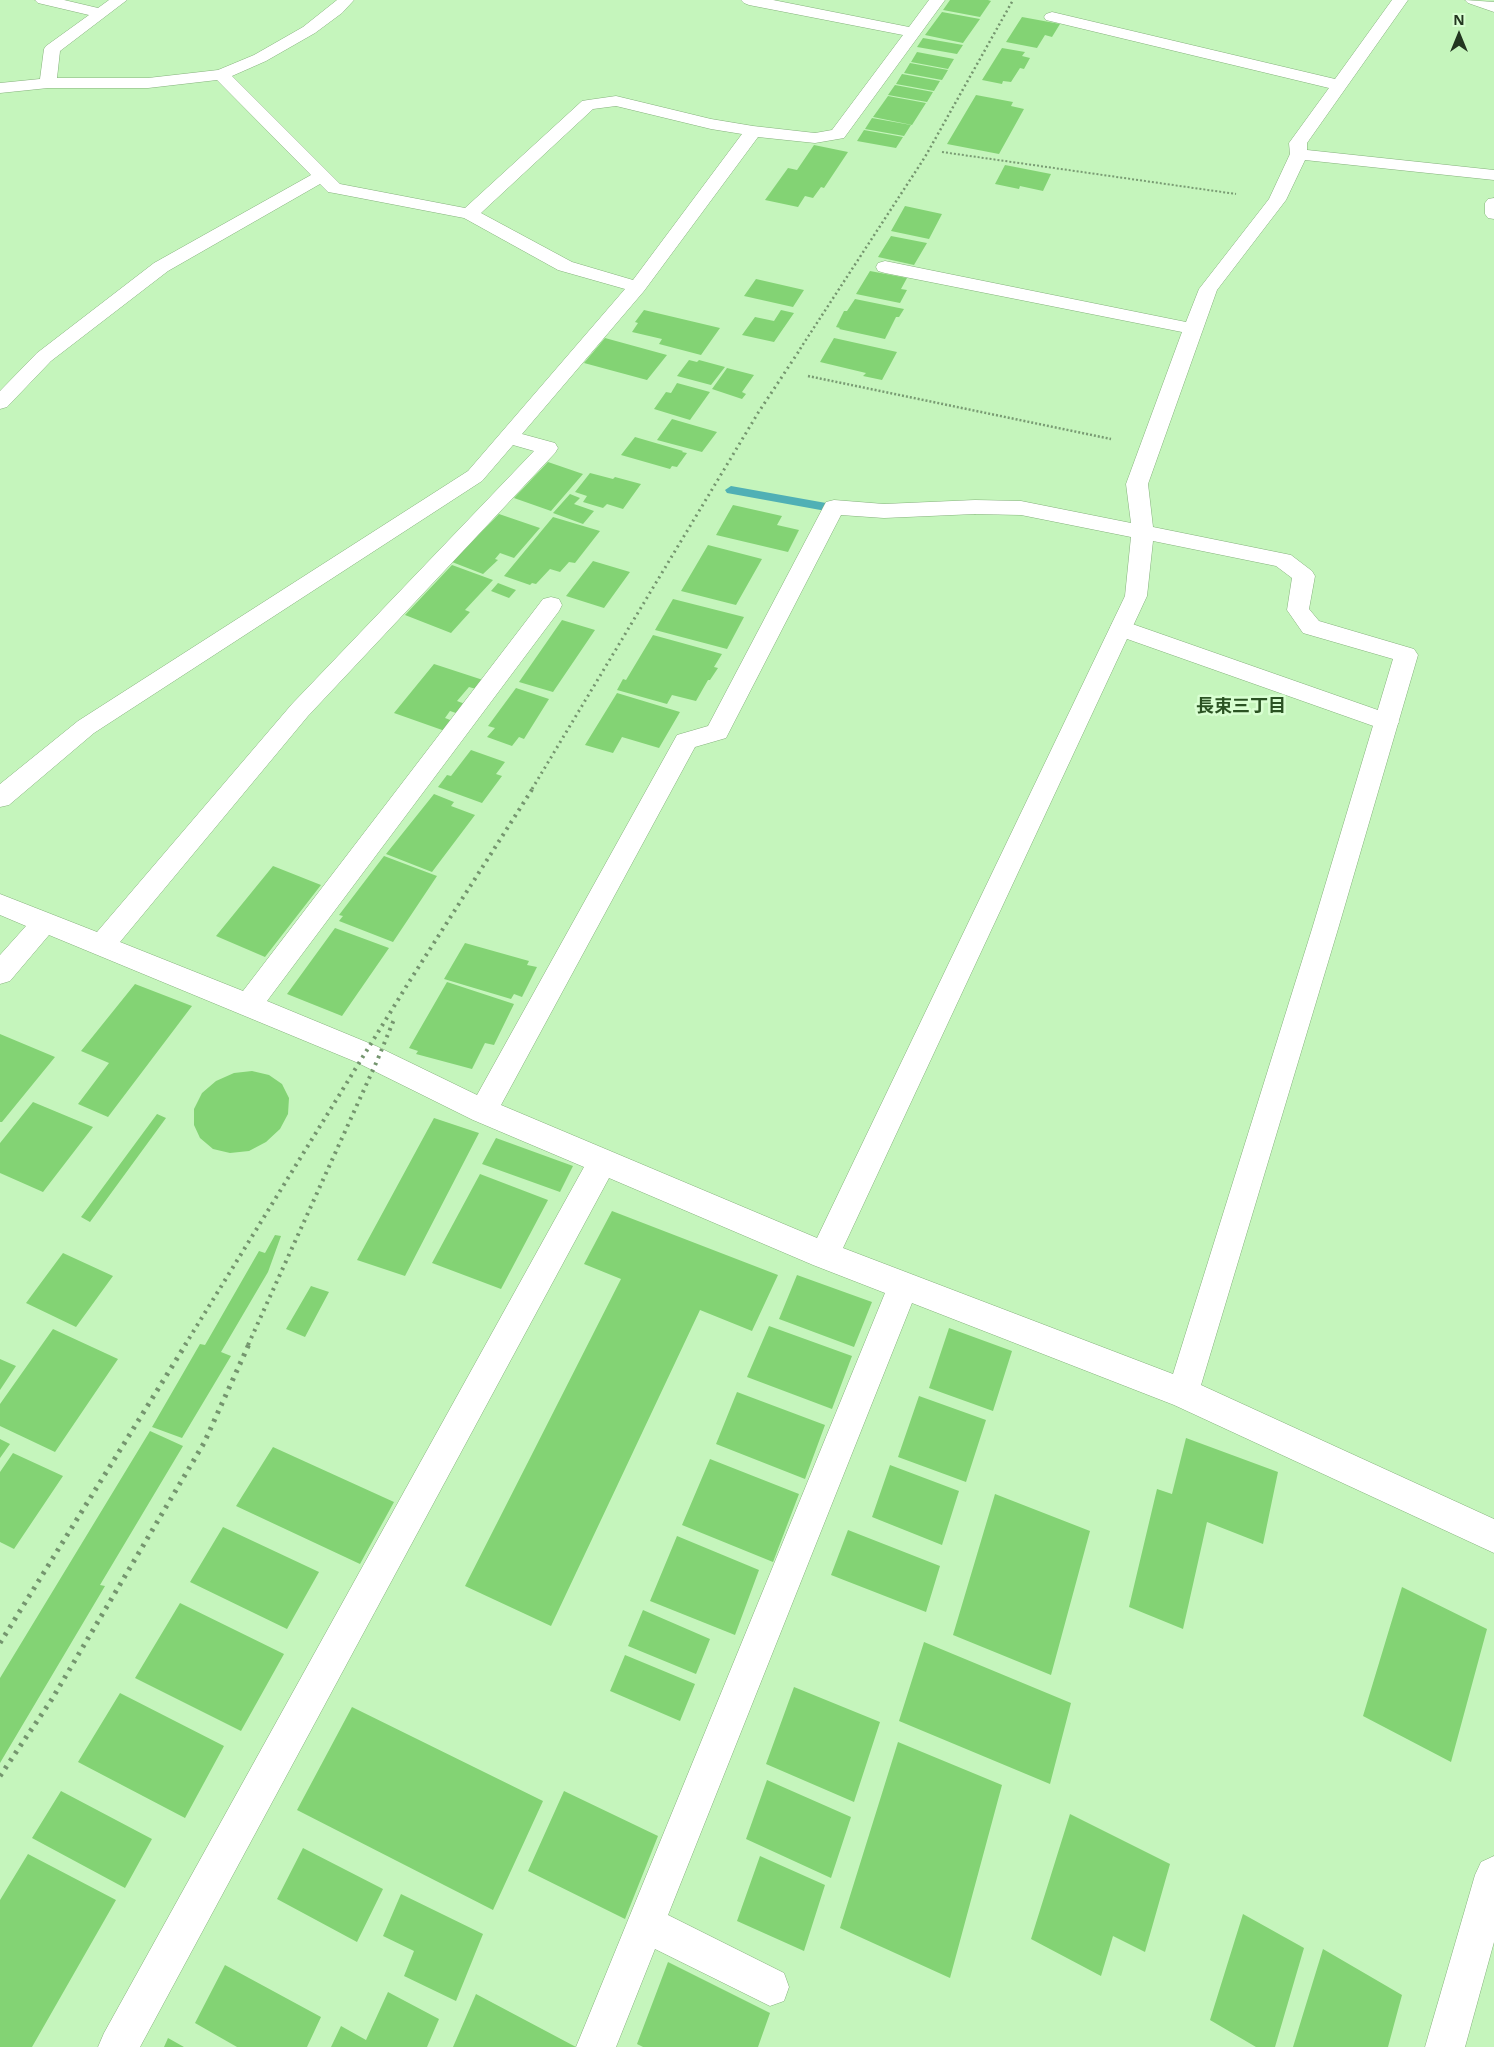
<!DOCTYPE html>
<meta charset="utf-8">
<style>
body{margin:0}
#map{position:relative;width:1494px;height:2047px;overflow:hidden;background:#c5f5bc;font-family:"Open Sans",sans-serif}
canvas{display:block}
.north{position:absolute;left:1434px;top:10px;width:50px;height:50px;-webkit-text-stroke:4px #d9ffd2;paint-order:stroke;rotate:0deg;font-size:14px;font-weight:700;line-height:20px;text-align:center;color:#233620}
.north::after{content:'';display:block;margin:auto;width:18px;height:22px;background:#233620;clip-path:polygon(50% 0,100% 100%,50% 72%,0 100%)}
</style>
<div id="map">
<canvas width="1494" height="2047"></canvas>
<div class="north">N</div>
</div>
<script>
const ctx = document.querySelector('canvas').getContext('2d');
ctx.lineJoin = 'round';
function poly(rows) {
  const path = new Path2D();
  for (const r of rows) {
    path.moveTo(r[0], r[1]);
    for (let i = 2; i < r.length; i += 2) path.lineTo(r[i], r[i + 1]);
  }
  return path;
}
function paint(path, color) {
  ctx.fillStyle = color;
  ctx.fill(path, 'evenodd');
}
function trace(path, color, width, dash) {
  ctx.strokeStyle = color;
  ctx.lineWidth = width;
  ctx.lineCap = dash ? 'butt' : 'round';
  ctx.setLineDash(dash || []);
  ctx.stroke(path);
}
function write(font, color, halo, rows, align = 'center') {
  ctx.font = font + ' "Open Sans","Noto Sans JP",sans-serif';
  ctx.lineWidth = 5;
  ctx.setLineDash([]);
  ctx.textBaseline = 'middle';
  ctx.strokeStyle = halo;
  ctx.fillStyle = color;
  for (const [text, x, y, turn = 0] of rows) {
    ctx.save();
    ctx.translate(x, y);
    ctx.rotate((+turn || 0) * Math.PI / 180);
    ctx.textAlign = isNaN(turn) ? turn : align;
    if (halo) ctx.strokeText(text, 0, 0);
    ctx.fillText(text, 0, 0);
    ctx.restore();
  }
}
paint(poly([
 [731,486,826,503,832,507,826,511,727,493,725,490,731,486]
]), '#50b0b5');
paint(poly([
 [950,0,988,0,991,1,980,17,943,10],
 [942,12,980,19,963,43,925,35],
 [1022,17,1060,24,1052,37,1045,35,1037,48,1006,42],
 [923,38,963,45,957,54,917,47],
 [1002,48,1025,52,1022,56,1030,58,1024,69,1020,68,1011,82,1003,81,1002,84,982,80],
 [917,52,954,59,948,69,911,62],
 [910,63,948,70,942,80,904,73],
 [902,74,940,81,934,91,896,84],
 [895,85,933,92,927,102,888,95],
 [976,95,1013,102,1011,106,1024,109,999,154,947,144],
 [888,96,926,103,912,125,873,117],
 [872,118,911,125,904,136,865,129],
 [864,130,903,137,896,148,857,141],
 [814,145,848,152,824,188,821,187,813,198,805,196,798,207,765,200,788,168,797,170],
 [1005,165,1051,174,1043,191,1020,186,1019,189,995,184],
 [905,206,942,214,929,239,891,231],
 [891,236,927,243,914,265,878,257],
 [870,271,907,278,901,289,907,290,900,303,856,294],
 [756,279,804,290,793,307,744,296],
 [855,299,904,309,899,317,896,317,885,339,839,329,840,328,836,327,844,311,847,311],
 [644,310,720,328,701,355,659,344,662,339,632,332,638,323,635,322],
 [781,310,794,313,774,342,742,335,755,317,774,321],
 [605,338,667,355,647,380,584,363],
 [834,338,897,352,882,380,863,376,866,373,820,362],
 [689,360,697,362,699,360,725,367,711,385,677,376],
 [727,368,754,375,742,392,746,394,742,399,712,389],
 [677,383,710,392,690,420,654,409,666,392,671,393],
 [672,419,717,432,702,452,657,440],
 [635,437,683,451,682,452,687,453,677,467,672,466,670,469,621,455],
 [548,462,583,474,551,511,514,498],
 [590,473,613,479,615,477,641,484,623,509,607,504,603,508,583,502,587,496,575,492],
 [570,494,580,498,574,504,594,511,583,524,553,513],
 [733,505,782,516,777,525,799,530,788,552,716,535],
 [499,514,540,528,514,558,500,553,495,559,498,560,483,574,452,562],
 [553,517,600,531,575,563,569,562,560,572,550,569,536,584,532,583,530,585,504,576],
 [708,545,762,559,736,605,681,591],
 [593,561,630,572,604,608,566,596],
 [452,565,493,580,465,610,470,612,451,633,405,615],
 [498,583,516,590,509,598,491,591],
 [673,599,744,617,727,649,655,630],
 [562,620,595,630,553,692,519,682],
 [653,635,722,654,714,667,718,668,710,680,708,680,696,701,672,695,667,704,617,690,623,679,626,680],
 [434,664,483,680,476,689,469,687,457,701,465,704,459,714,450,711,445,718,453,721,445,731,394,713],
 [516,688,549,699,524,739,519,737,512,746,487,737,495,728,488,726],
 [617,693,680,712,659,748,622,737,613,753,585,745],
 [471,750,505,762,496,774,502,776,482,803,438,787,447,775,451,776],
 [434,794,454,802,451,806,475,815,432,872,386,854],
 [384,856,437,876,393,942,339,921,343,916,339,915],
 [273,866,321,885,265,957,216,936],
 [335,928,389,948,342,1016,287,994],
 [465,943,529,961,527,965,537,967,522,997,514,994,511,999,444,979],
 [447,982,514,1004,494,1045,485,1043,472,1069,416,1054,418,1051,409,1048],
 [135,984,192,1006,108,1117,78,1104,109,1063,81,1051],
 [0,1034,55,1057,2,1122,0,1122],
 [252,1071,269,1075,282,1084,289,1098,288,1114,280,1129,266,1142,249,1151,230,1153,213,1149,200,1138,194,1125,194,1109,202,1093,216,1081,234,1073],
 [33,1102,93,1127,43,1192,0,1173,0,1143],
 [157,1114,166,1118,90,1222,81,1217],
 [434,1118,479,1133,405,1276,357,1260],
 [496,1138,573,1166,560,1192,482,1164],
 [480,1174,548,1200,501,1289,432,1263],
 [612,1211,778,1275,752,1331,700,1310,551,1626,465,1586,621,1279,584,1264],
 [275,1235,281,1236,268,1272,221,1352,231,1356,182,1438,152,1427,200,1344,205,1345,259,1251,265,1253],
 [63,1253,113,1276,76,1327,26,1303],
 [797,1275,872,1302,854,1347,779,1319],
 [311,1286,329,1292,305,1337,286,1329],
 [769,1326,852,1356,832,1409,747,1377],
 [949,1328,1012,1351,993,1411,929,1388],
 [53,1329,118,1359,55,1452,0,1426,0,1404],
 [0,1359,16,1366,0,1390],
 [737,1392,825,1425,805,1479,716,1444],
 [919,1396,986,1420,966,1482,898,1457],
 [150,1431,183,1446,100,1585,105,1586,0,1763,0,1678],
 [1186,1438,1278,1472,1263,1544,1207,1522,1183,1629,1129,1607,1157,1489,1172,1494],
 [0,1439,10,1444,0,1458],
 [273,1447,394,1502,360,1564,236,1506],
 [13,1453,63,1476,14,1549,0,1542,0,1472],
 [710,1459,799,1494,773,1562,682,1525],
 [890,1465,959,1491,942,1545,872,1517],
 [995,1494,1090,1531,1051,1675,953,1635],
 [223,1527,319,1572,287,1629,190,1582],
 [848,1530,940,1566,926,1612,831,1575],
 [677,1536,759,1570,735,1635,650,1601],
 [1402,1587,1487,1629,1451,1762,1363,1716],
 [180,1603,284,1654,241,1731,135,1678],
 [643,1610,710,1639,696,1674,628,1646],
 [924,1642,1071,1703,1050,1784,899,1721],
 [625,1655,695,1684,680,1721,610,1691],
 [794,1687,880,1722,854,1802,766,1764],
 [120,1693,224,1746,185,1818,78,1762],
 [352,1707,543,1801,493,1910,297,1810],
 [898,1742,1002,1785,950,1978,840,1928],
 [767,1780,851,1817,831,1878,746,1839],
 [61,1791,152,1839,125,1888,32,1838],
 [564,1791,658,1836,625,1919,528,1871],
 [1070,1814,1170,1864,1145,1952,1113,1936,1101,1976,1031,1939],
 [303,1848,383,1889,357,1942,277,1899],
 [28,1854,116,1900,32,2047,0,2047,0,1900],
 [760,1856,825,1885,804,1951,737,1921],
 [401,1894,483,1934,456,2001,404,1976,414,1951,383,1936],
 [1243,1914,1304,1948,1275,2047,1256,2047,1210,2020],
 [1323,1949,1402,1995,1388,2047,1293,2047],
 [668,1962,770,2013,758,2047,643,2047,637,2044],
 [225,1965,321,2017,307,2047,237,2047,195,2023],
 [388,1992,439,2019,427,2047,331,2047,341,2026,366,2040],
 [476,1994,576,2047,453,2047],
 [168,2038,184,2047,164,2047]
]), '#83d374');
const lane = poly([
 [1121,620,1395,716,1399,722,1395,728,1387,731,1379,728,1113,634,1110,628,1113,622,1121,620]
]);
const street = poly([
 [35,0,64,0,98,8,109,0,127,0,60,51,57,78,148,78,218,70,254,55,303,27,337,0,354,0,342,13,315,33,266,61,232,76,340,184,465,208,582,101,588,100,616,96,711,119,753,126,815,133,832,130,903,35,749,5,744,3,741,0,773,0,909,27,929,0,945,0,844,138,815,143,758,137,644,291,522,434,555,443,558,448,555,453,308,716,120,942,243,991,543,599,551,597,559,599,562,605,559,611,267,1001,376,1046,477,1095,677,735,708,726,826,502,834,500,884,504,975,500,1021,501,1131,523,1126,484,1182,332,885,273,878,271,876,267,878,263,885,261,1186,322,1199,289,1269,199,1290,154,1289,143,1329,88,1046,20,1044,17,1046,14,1052,12,1335,79,1392,0,1408,0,1307,143,1307,150,1494,170,1494,180,1305,160,1286,200,1217,290,1148,484,1153,527,1291,555,1312,571,1315,576,1309,609,1319,621,1414,649,1418,655,1338,929,1201,1385,1494,1519,1494,1553,1174,1405,912,1303,668,1915,784,1973,789,1987,784,2001,770,2006,655,1949,616,2047,576,2047,885,1293,813,1265,609,1178,140,2047,98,2047,104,2033,584,1167,473,1120,356,1062,49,935,10,981,0,984,0,955,26,926,0,915,0,894,97,932,292,704,534,451,513,445,482,481,94,733,9,805,0,807,0,784,78,721,468,471,625,289,558,270,464,218,334,193,328,192,320,184,168,271,51,361,7,407,0,409,0,391,37,353,154,263,311,175,217,80,148,88,48,88,0,93,0,83,40,79,44,49,46,46,89,15,38,3,35,0],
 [616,106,711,129,742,134,633,280,572,262,481,213,593,109,616,106],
 [975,514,1021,515,1131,537,1125,596,817,1238,501,1105,695,747,726,738,841,515,884,518,975,514],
 [1153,541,1276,566,1292,578,1287,610,1303,633,1393,659,1312,929,1173,1374,843,1248,1147,596,1153,541],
 [1465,0,1494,2,1494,12,1468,3,1465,0],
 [1494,198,1494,219,1488,218,1485,214,1485,203,1488,199,1494,198]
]);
const secondary = poly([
 [1494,1856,1494,1942,1465,2047,1425,2047,1475,1875,1481,1862,1494,1856]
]);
trace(lane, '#85b17c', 1);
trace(street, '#85b17c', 1);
trace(secondary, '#85b17c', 1);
trace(poly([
 [942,152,1236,194]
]), '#799b73', 2, [2, 2]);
trace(poly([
 [808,376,1111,439]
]), '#799b73', 2.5, [2, 2]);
paint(lane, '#fff');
paint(street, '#fff');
paint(secondary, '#fff');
trace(poly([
 [800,349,925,157,1013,0]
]), '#74956e', 2.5, [2, 3]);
trace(poly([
 [532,789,758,413,801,348]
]), '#74956e', 3, [2, 4]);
trace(poly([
 [185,1345,409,982,533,788],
 [248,1345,377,1061,395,1017]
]), '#74956e', 4, [2.5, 5]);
trace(poly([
 [0,1643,186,1344],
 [0,1776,52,1699,204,1443,249,1344]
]), '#74956e', 5, [3, 6]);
write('bold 18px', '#2a5222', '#d9ffd2', [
 ["長束三丁目",1241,707]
]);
</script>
